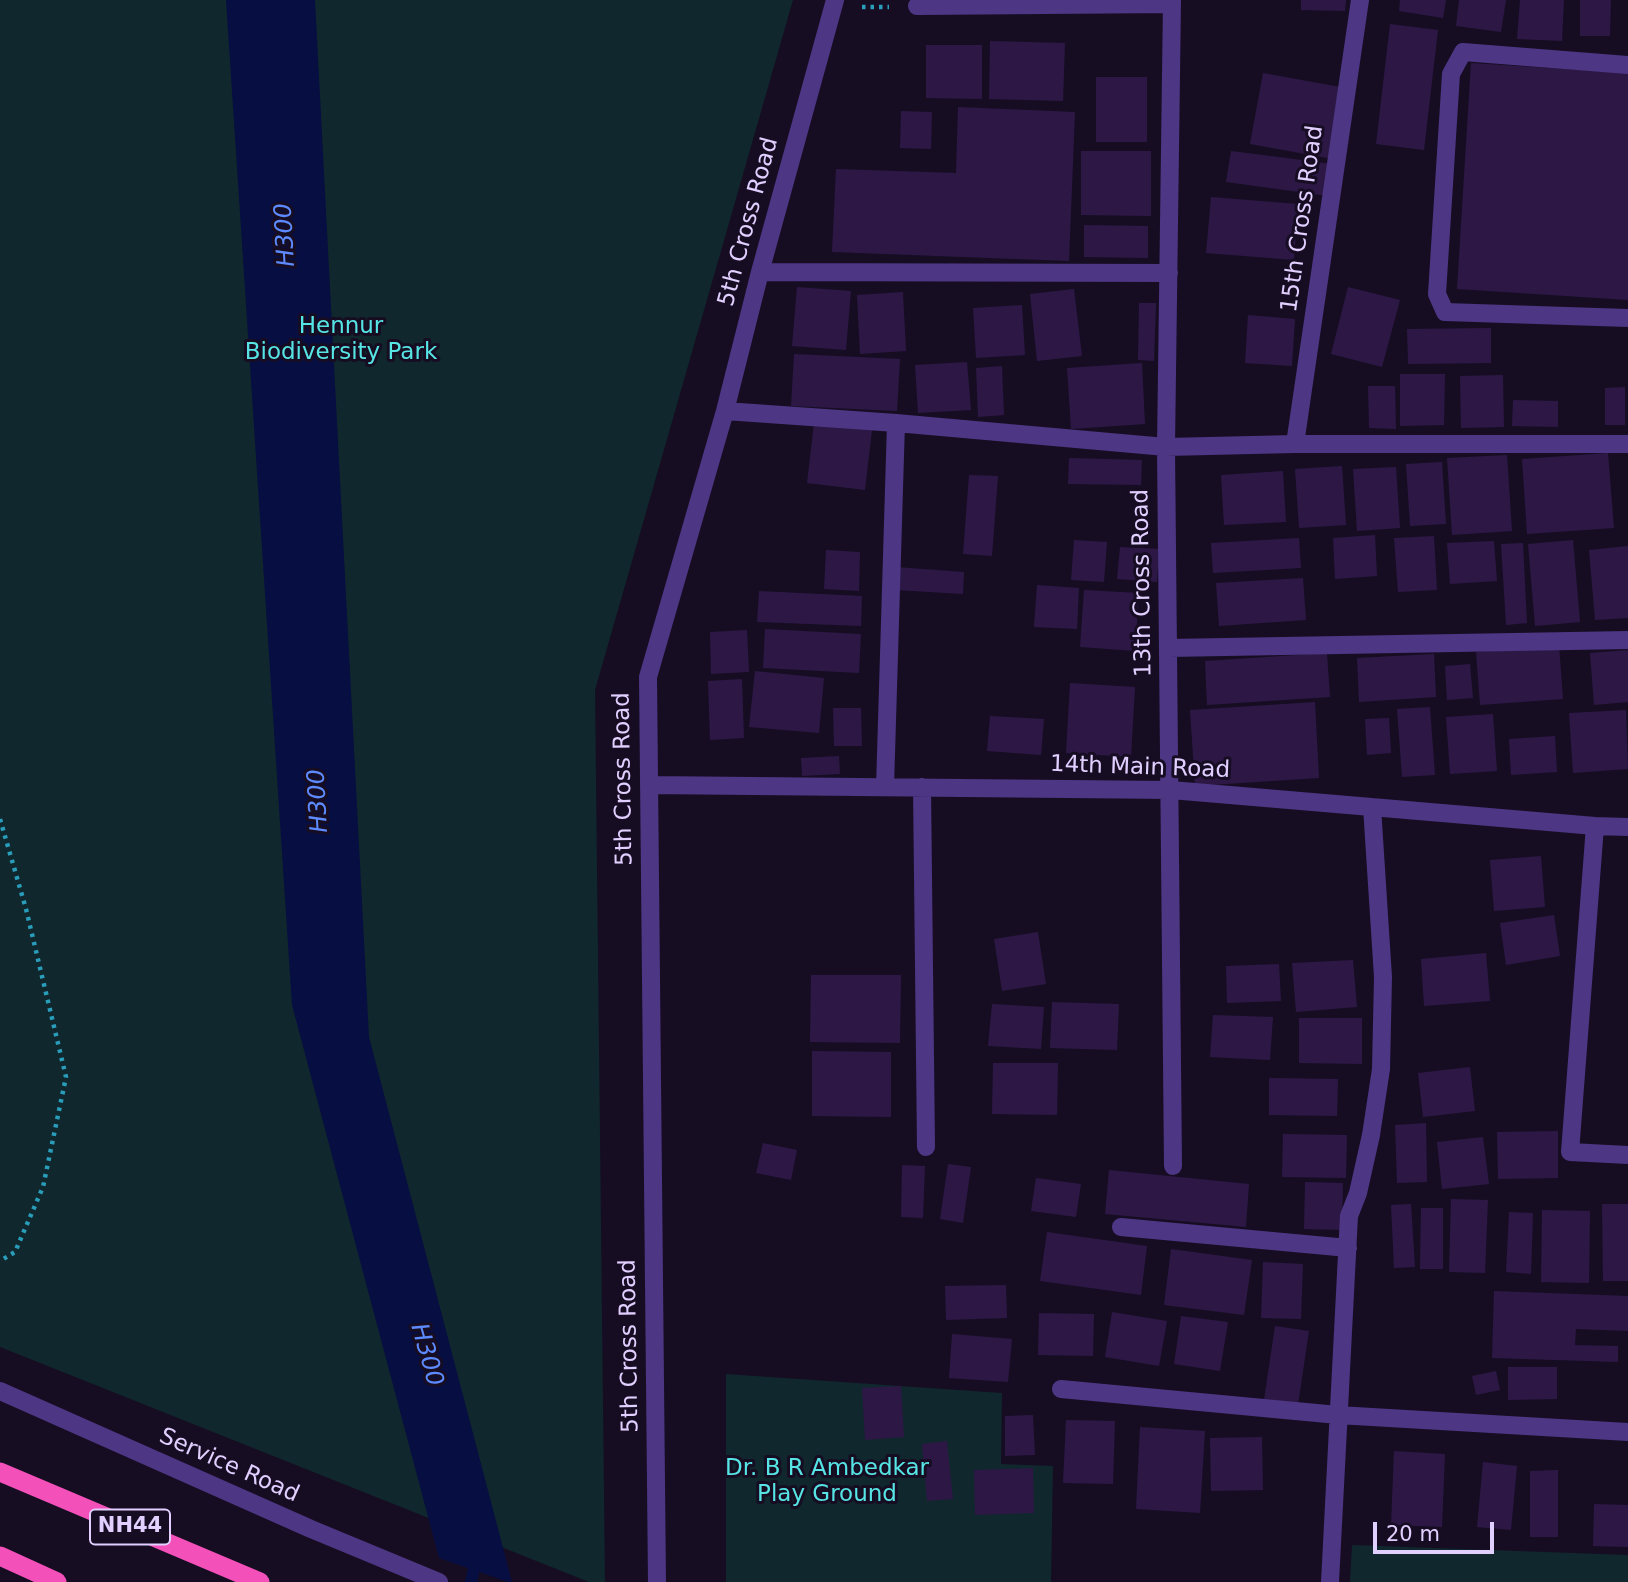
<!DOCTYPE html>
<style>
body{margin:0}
#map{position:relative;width:1628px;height:1582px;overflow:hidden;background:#160d23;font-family:"DejaVu Sans",sans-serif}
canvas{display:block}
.scale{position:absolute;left:1373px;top:1522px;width:121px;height:32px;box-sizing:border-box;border:4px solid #e1cfff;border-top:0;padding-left:9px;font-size:21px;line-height:24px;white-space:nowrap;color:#e1cfff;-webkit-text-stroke:5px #160d23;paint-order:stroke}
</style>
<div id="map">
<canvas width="1628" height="1582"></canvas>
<div class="scale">20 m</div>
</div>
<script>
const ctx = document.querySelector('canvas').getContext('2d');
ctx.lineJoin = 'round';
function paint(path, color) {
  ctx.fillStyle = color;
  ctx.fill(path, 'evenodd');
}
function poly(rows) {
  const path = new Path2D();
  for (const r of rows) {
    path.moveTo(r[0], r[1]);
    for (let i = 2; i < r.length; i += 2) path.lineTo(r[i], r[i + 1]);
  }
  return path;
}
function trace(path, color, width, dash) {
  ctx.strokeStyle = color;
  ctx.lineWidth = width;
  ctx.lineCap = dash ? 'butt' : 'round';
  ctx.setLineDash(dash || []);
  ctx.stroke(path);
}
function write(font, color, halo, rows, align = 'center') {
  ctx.font = font + ' "DejaVu Sans",sans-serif';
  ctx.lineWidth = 6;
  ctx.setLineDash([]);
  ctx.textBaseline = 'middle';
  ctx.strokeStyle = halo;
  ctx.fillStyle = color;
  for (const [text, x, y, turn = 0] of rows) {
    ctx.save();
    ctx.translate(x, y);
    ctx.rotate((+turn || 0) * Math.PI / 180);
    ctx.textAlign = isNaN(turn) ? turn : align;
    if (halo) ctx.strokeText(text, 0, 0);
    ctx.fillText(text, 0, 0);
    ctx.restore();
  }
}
paint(poly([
 [0,0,793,0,595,690,605,1582,589,1582,0,1347],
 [726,1374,1002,1393,1001,1464,1053,1466,1051,1582,726,1582],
 [1352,1545,1628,1555,1628,1582,1350,1582]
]), '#10272d');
paint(poly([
 [226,0,315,0,369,1037,512,1582,508,1582,439,1558,292,1005]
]), '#070e42');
trace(poly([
 [471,1582,477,1556]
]), '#070e42', 12);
paint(poly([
 [1301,0,1346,0,1345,11,1301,10],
 [1400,0,1446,0,1443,18,1399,11],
 [1459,0,1506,0,1501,32,1456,26],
 [1520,0,1564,0,1562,41,1517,39],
 [1580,0,1611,0,1610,36,1580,36],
 [1390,24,1438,30,1424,150,1376,144],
 [990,41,1065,43,1063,101,989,99],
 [926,45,982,45,982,99,926,98],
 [1471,63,1628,73,1628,300,1457,289],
 [1263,73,1346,88,1333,159,1250,144],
 [1096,77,1147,77,1147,142,1096,142],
 [958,107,1075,112,1069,261,832,252,836,169,956,173],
 [901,111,932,112,931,149,900,148],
 [1081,151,1151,151,1151,216,1081,215],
 [1231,151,1333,164,1328,196,1226,182],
 [1211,197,1298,204,1294,260,1206,253],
 [1084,225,1148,226,1148,258,1084,257],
 [797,287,851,291,846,350,792,346],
 [1348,287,1400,300,1382,367,1331,354],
 [1074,289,1082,356,1037,361,1030,294],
 [903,292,906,351,860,354,857,295],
 [1139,303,1156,303,1154,361,1138,360],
 [1022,305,1025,355,976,358,973,308],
 [1248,315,1295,319,1292,366,1245,363],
 [1491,328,1491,363,1408,364,1407,329],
 [794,354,900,359,897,411,791,406],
 [967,362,971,410,918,413,915,365],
 [1142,363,1145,424,1071,429,1067,368],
 [1002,366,1004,415,978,417,976,368],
 [1400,374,1445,374,1444,425,1400,426],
 [1503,375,1504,427,1461,428,1460,376],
 [1368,386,1395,386,1396,429,1369,428],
 [1625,387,1625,425,1605,425,1605,388],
 [1513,400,1558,401,1558,427,1512,426],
 [814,423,872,430,865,490,807,483],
 [1608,453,1614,528,1527,534,1522,459],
 [1507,455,1512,531,1452,535,1447,458],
 [1069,458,1142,460,1141,485,1068,484],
 [1442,462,1446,524,1410,526,1406,464],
 [1342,466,1346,525,1299,528,1295,469],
 [1396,467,1400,528,1357,531,1353,469],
 [1283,471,1286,522,1224,525,1221,475],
 [969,475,998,476,992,556,963,554],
 [1375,535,1377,576,1335,579,1333,538],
 [1434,536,1437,590,1398,592,1394,538],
 [1299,538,1301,568,1213,573,1211,543],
 [1074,540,1107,542,1104,582,1071,580],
 [1573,540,1580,622,1535,626,1528,544],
 [1494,541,1497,581,1450,584,1447,543],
 [1523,543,1527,623,1506,625,1501,544],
 [1628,546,1628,618,1595,620,1589,550],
 [1120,547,1159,549,1157,582,1117,579],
 [826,550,860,552,859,591,824,589],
 [896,567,964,572,963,594,895,590],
 [1303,578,1306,620,1219,626,1216,583],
 [1037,585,1079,588,1077,629,1034,627],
 [1084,590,1139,593,1135,651,1080,647],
 [759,591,862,596,861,626,757,622],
 [765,629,861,634,859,673,763,668],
 [747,630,749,672,711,674,710,632],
 [1559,645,1563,699,1480,705,1476,652],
 [1628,650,1628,702,1594,705,1590,653],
 [1327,653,1330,697,1207,705,1205,661],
 [1434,654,1436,697,1359,702,1357,658],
 [1470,664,1473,698,1447,700,1445,666],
 [755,671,824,678,819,733,749,727],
 [742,679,744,738,710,740,708,681],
 [1070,683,1135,687,1131,757,1066,753],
 [1315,702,1319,778,1195,786,1190,710],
 [1430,707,1435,775,1402,777,1397,709],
 [833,708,861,708,862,746,834,746],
 [1626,710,1628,769,1573,773,1569,713],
 [1493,714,1497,771,1450,774,1446,717],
 [990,716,1044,719,1041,755,987,751],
 [1389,718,1391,753,1367,755,1365,719],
 [1555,736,1557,772,1511,775,1509,739],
 [839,756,840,774,802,776,801,758],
 [1541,856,1545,907,1494,911,1490,860],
 [1554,915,1560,956,1506,965,1500,923],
 [1038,932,1046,984,1002,991,994,939],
 [1486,953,1490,1001,1424,1006,1421,959],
 [1353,960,1357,1007,1296,1012,1292,963],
 [1279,964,1281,1001,1227,1003,1226,966],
 [811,975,901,975,900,1043,810,1042],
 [1052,1002,1119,1004,1117,1050,1050,1048],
 [992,1004,1044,1007,1041,1049,988,1046],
 [1213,1015,1273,1017,1270,1060,1210,1057],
 [1299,1018,1362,1018,1362,1064,1299,1063],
 [812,1051,891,1052,891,1117,812,1116],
 [993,1063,1058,1063,1057,1115,992,1114],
 [1470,1067,1475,1111,1423,1117,1418,1073],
 [1269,1078,1338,1079,1337,1116,1269,1115],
 [1426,1123,1427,1182,1397,1183,1395,1125],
 [1558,1131,1558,1178,1498,1179,1497,1132],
 [1283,1134,1347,1135,1346,1178,1282,1177],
 [1483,1137,1489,1184,1442,1189,1437,1142],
 [763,1143,797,1150,791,1180,756,1173],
 [948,1164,971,1167,963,1223,940,1219],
 [902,1165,925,1166,923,1218,901,1217],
 [1109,1170,1249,1184,1246,1227,1105,1214],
 [1036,1178,1081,1184,1076,1217,1031,1211],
 [1305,1182,1343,1183,1342,1230,1304,1229],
 [1451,1199,1488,1200,1485,1273,1449,1272],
 [1411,1204,1415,1267,1394,1268,1391,1205],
 [1602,1204,1628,1204,1628,1281,1603,1281],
 [1421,1208,1443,1208,1443,1269,1420,1269],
 [1542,1210,1590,1211,1589,1283,1541,1282],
 [1509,1212,1533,1213,1531,1274,1506,1272],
 [1047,1232,1147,1246,1141,1295,1040,1281],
 [1171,1249,1252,1260,1244,1315,1164,1305],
 [1263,1262,1303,1264,1301,1319,1261,1318],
 [1006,1285,1007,1318,946,1320,945,1286],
 [1494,1291,1628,1296,1628,1331,1576,1329,1575,1345,1618,1346,1618,1362,1492,1358],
 [1112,1312,1167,1321,1159,1366,1105,1357],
 [1039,1313,1094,1314,1093,1356,1038,1355],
 [1181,1316,1228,1322,1220,1371,1174,1364],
 [1275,1326,1309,1331,1298,1405,1264,1400],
 [952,1334,1012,1339,1008,1382,949,1378],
 [1508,1367,1557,1367,1557,1399,1508,1400],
 [1496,1371,1500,1390,1476,1395,1472,1376],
 [901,1386,904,1437,865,1440,862,1388],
 [1033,1415,1035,1455,1005,1456,1005,1416],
 [1066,1420,1115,1421,1113,1484,1063,1483],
 [1140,1427,1205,1431,1200,1513,1136,1509],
 [1262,1437,1263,1490,1211,1491,1210,1438],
 [947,1441,953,1499,927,1501,922,1444],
 [1394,1451,1445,1454,1442,1527,1391,1525],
 [1483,1462,1517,1466,1511,1530,1477,1527],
 [1033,1468,1034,1513,975,1515,974,1470],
 [1558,1470,1558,1537,1530,1537,1530,1471],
 [1594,1504,1628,1505,1628,1547,1593,1546]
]), '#2d1845');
trace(poly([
 [862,7,889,7],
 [0,819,26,909,66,1077,43,1187,15,1252,0,1261]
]), '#299db9', 4.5, [3.5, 5]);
trace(poly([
 [1172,0,1166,447,1173,1166],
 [917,6,1172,4],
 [1628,65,1463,52,1451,74,1437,294,1445,312,1628,318],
 [760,272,1169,273],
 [725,411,896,423,1166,447,1295,444,1628,444],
 [1295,444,1360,0],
 [1168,648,1628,640],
 [649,785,1171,790,1595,826,1628,827],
 [885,787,896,423],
 [922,787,926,1147],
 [1595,826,1570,1152,1628,1155],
 [1121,1227,1348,1248],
 [1061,1389,1338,1415,1628,1432],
 [657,1582,648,677,725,411,760,272,835,0],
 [1330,1582,1349,1216,1358,1193,1371,1135,1381,1069,1383,977,1372,807]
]), '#4d3684', 18);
trace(poly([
 [0,1391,311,1529,439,1582]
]), '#4d3684', 18);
trace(poly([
 [0,1472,260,1582],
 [0,1556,57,1582]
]), '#f450b9', 19);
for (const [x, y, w] of [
 [130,1527,80]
]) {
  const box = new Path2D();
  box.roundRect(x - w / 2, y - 17.5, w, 35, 5);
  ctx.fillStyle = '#160d23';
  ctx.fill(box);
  trace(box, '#e1cfff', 2);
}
write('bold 21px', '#e1cfff', null, [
 ["NH44",130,1527]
]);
write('23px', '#e1cfff', '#160d23', [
 ["15th Cross Road",1303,219,-82],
 ["5th Cross Road",749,222,-75],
 ["13th Cross Road",1143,583,-91],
 ["14th Main Road",1140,768,2],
 ["5th Cross Road",624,779,-91],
 ["5th Cross Road",630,1346,-91],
 ["Service Road",229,1466,24]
]);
write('23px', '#56e4e4', '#160d23', [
 ["Hennur",341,327],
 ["Biodiversity Park",341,353],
 ["Dr. B R Ambedkar",827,1469],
 ["Play Ground",827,1495]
]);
write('italic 24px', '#5d8bff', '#160d23', [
 ["H300",286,235,-93],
 ["H300",319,801,-93],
 ["H300",426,1355,74]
]);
</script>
